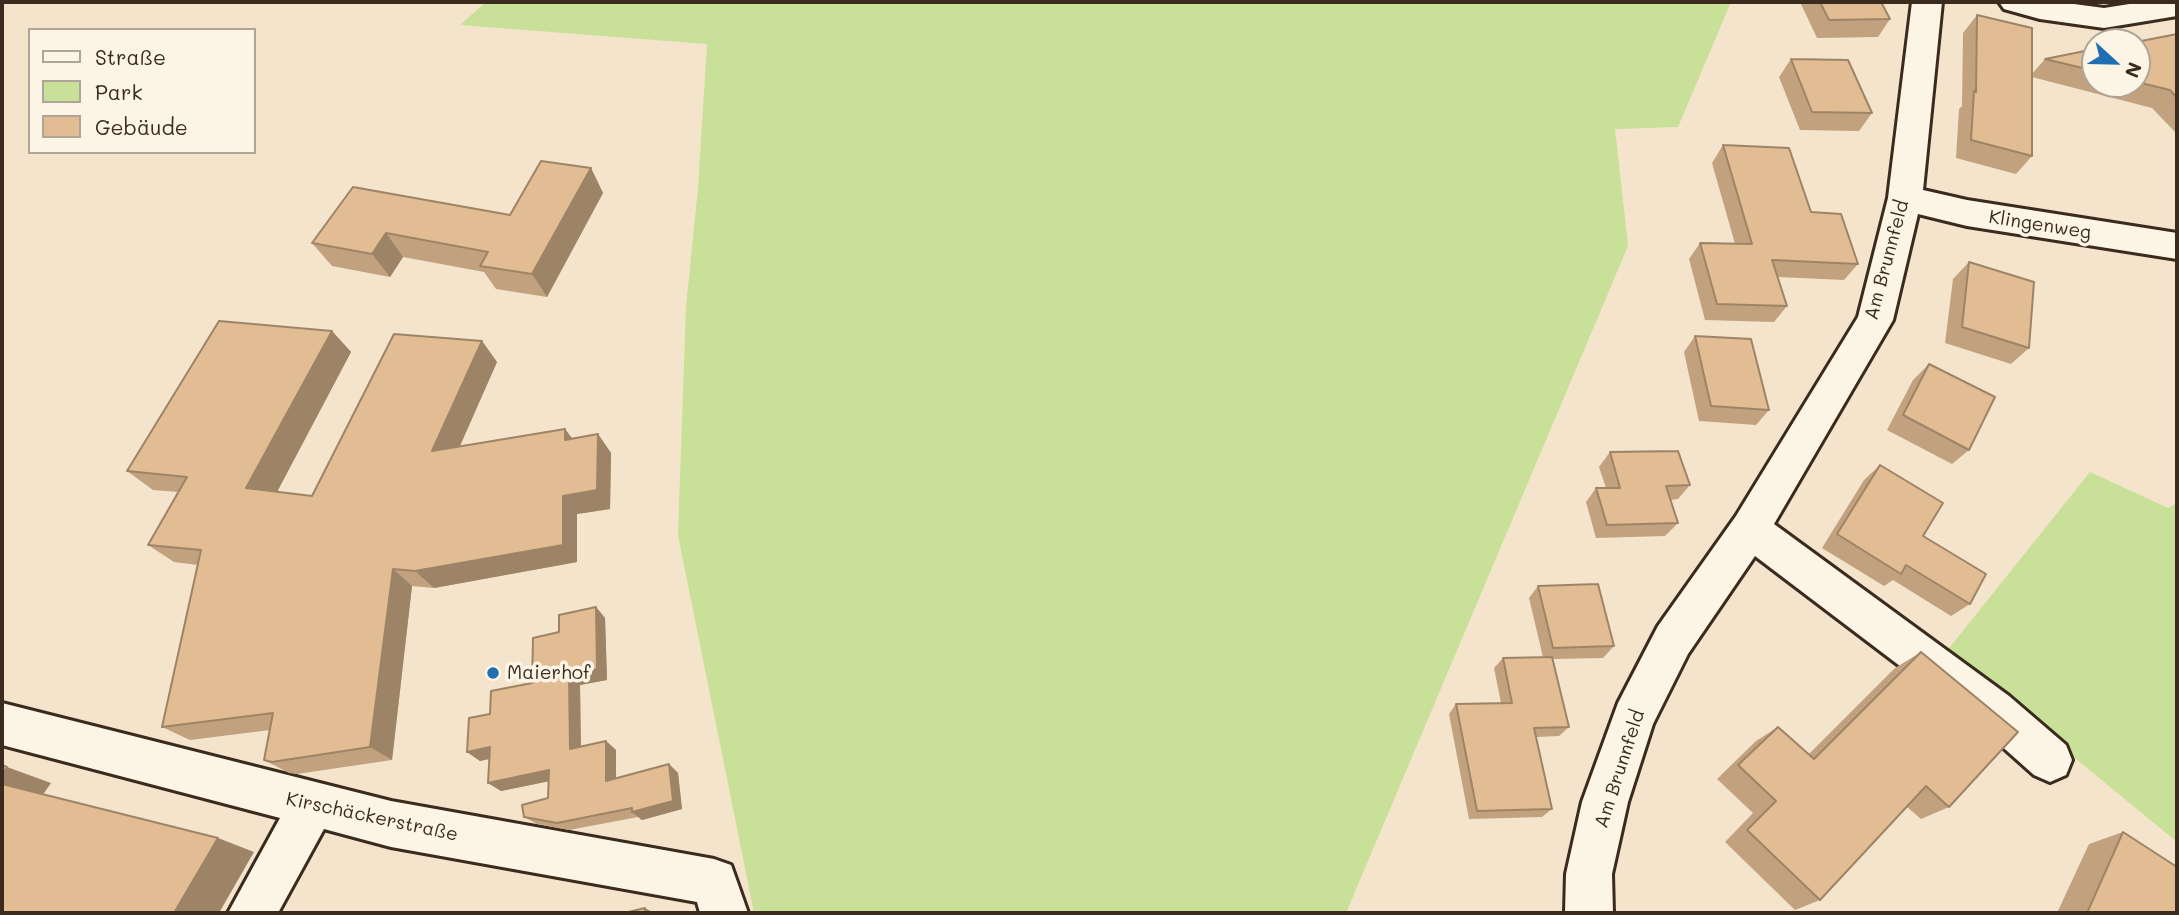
<!DOCTYPE html>
<meta charset="utf-8">
<style>
body{margin:0}
#map{position:relative;width:2179px;height:915px;overflow:hidden;background:#f4e4cc;font-family:Mali,sans-serif}
canvas{display:block}
.frame{position:absolute;inset:0;border:4px solid #3b2a1e;pointer-events:none}
.legend{position:absolute;left:28px;top:28px;width:228px;height:126px;box-sizing:border-box;background:#fcf5e5;border:2px solid #afa495;margin:0;padding:9px 12px;list-style:none;font-size:21px;color:#3b2a1e}
.legend li{display:flex;align-items:center;gap:14px;height:35px}
.legend b{width:35px;border:2px solid #afa495}
.north{position:absolute;left:2081px;top:28px;width:70px;height:70px;box-sizing:border-box;background:#fcf5e5;border:2px solid #afa495;border-radius:50%;rotate:112deg;font-size:19px;font-weight:700;line-height:28px;text-align:center;color:#3b2a1e}
.north::after{content:'';display:block;margin:auto;width:24px;height:32px;background:#1f6fb2;clip-path:polygon(50% 0,100% 100%,50% 72%,0 100%)}
</style>
<div id="map">
<canvas width="2179" height="915"></canvas>
<div class="frame"></div>
<ul class="legend">
<li><b style="height:9px;background:#fcf5e5"></b>Straße</li>
<li><b style="height:19px;background:#c8e097"></b>Park</li>
<li><b style="height:19px;background:#e2bc93"></b>Gebäude</li>
</ul>
<div class="north">N</div>
</div>
<script>
const ctx = document.querySelector('canvas').getContext('2d');
ctx.lineJoin = 'round';
function paint(path, color) {
  ctx.fillStyle = color;
  ctx.fill(path, 'evenodd');
}
function poly(rows) {
  const path = new Path2D();
  for (const r of rows) {
    path.moveTo(r[0], r[1]);
    for (let i = 2; i < r.length; i += 2) path.lineTo(r[i], r[i + 1]);
  }
  return path;
}
function trace(path, color, width, dash) {
  ctx.strokeStyle = color;
  ctx.lineWidth = width;
  ctx.lineCap = dash ? 'butt' : 'round';
  ctx.setLineDash(dash || []);
  ctx.stroke(path);
}
function write(font, color, halo, rows, align = 'center') {
  ctx.font = font + ' Mali,sans-serif';
  ctx.lineWidth = 7;
  ctx.setLineDash([]);
  ctx.textBaseline = 'middle';
  ctx.strokeStyle = halo;
  ctx.fillStyle = color;
  for (const [text, x, y, turn = 0] of rows) {
    ctx.save();
    ctx.translate(x, y);
    ctx.rotate((+turn || 0) * Math.PI / 180);
    ctx.textAlign = isNaN(turn) ? turn : align;
    if (halo) ctx.strokeText(text, 0, 0);
    ctx.fillText(text, 0, 0);
    ctx.restore();
  }
}
paint(poly([
 [486,2,1731,2,1678,127,1615,129,1628,246,1346,913,754,913,678,535,686,307,698,188,707,44,460,25],
 [2090,472,2168,508,2177,503,2177,842,1946,652]
]), '#c8e097');
const minor = poly([
 [1912,2,1942,2,1923,190,1967,200,2177,233,2177,259,1967,226,1918,214,1893,320,1774,524,2009,696,2066,745,2072,760,2066,775,2050,782,2034,775,1979,726,1755,556,1688,654,1653,724,1628,802,1612,874,1613,913,1565,913,1566,874,1582,802,1618,703,1658,626,1736,516,1858,317,1888,198,1912,2],
 [1999,2,2059,2,2104,8,2142,2,2177,2,2177,16,2104,28,2040,19,2004,9,1999,2],
 [2,703,391,801,714,859,731,865,748,913,700,913,697,902,391,847,324,829,278,913,228,913,280,818,2,745,2,703]
]);
trace(minor, '#3b2a1e', 6);
paint(minor, '#fcf5e5');
paint(poly([
 [1800,2,1881,2,1890,19,1878,37,1817,38],
 [1977,15,2032,74,2045,59,2095,49,2095,84,2137,84,2137,42,2177,34,2177,134,2152,108,2032,77,2032,156,2016,174,1956,158,1959,109,1962,106,1963,33],
 [1791,59,1872,113,1859,131,1800,130,1779,77],
 [1723,145,1811,212,1858,264,1844,280,1778,277,1787,306,1774,322,1705,320,1689,259,1700,243,1735,244,1712,163],
 [591,168,603,193,547,297,496,289,484,272,403,257,390,277,332,266,312,243,510,215],
 [1969,262,2029,348,2011,364,1945,343,1953,279],
 [332,331,351,352,277,492,312,496,482,341,497,362,459,447,565,429,572,438,598,434,611,453,610,509,577,514,577,562,434,588,412,586,392,760,297,774,289,773,264,760,270,730,190,740,162,727,198,565,174,562,148,545,178,492,153,490,127,471],
 [1695,336,1769,410,1756,425,1699,421,1684,352],
 [1929,364,1969,450,1952,464,1887,430,1913,380],
 [1610,452,1690,485,1678,499,1670,500,1678,523,1665,536,1596,538,1586,502,1596,488,1606,488,1599,467],
 [1880,465,1923,536,1970,604,1951,616,1893,580,1884,586,1822,548,1864,480],
 [1538,586,1614,646,1603,658,1553,659,1569,727,1559,736,1536,737,1552,809,1542,817,1469,819,1449,714,1456,704,1501,703,1494,668,1503,658,1543,657,1529,598],
 [596,607,605,618,607,680,580,685,581,747,606,741,616,750,616,779,669,764,678,773,682,809,642,820,638,817,569,830,537,824,524,817,548,798,549,781,501,791,488,783,489,759,480,761,467,752,490,714,532,683,559,632],
 [1921,652,1949,807,1921,819,1907,807,1820,900,1795,910,1725,842,1753,813,1717,779,1756,741,1778,727,1809,754,1895,668],
 [2123,832,2177,913,2057,913,2089,844]
]), '#c2a27e');
paint(poly([
 [591,168,603,193,547,297,532,274],
 [386,233,403,257,390,277,372,254],
 [332,331,351,352,269,507,246,488],
 [482,341,497,362,449,471,432,451],
 [565,429,579,448,565,440],
 [598,434,611,453,610,509,577,514,577,562,434,588,415,571,563,496],
 [393,569,412,586,392,760,370,747],
 [596,607,605,618,607,680,580,685,581,758,570,749,569,675],
 [606,741,616,750,616,790,606,781],
 [490,747,502,756,480,761,467,752],
 [669,764,678,773,682,809,642,820,632,812],
 [7,767,51,783,40,799,2,785,2,774],
 [549,770,560,779,501,791,488,783],
 [218,838,254,852,219,913,174,913],
 [645,908,654,913,645,913]
]), '#9e8467');
const building = poly([
 [1820,2,1881,2,1890,19,1829,20,1820,2],
 [1977,15,2032,28,2032,156,1971,140,1974,91,1976,92,1977,15],
 [2177,34,2177,98,2170,90,2137,82,2137,42,2136,42,2177,34],
 [2095,49,2095,71,2045,59,2095,49],
 [1791,59,1848,60,1872,113,1812,112,1791,59],
 [1723,145,1789,148,1811,212,1841,214,1858,264,1772,260,1787,306,1717,304,1700,243,1752,244,1723,145],
 [541,161,591,168,532,274,480,266,488,252,386,233,372,254,312,243,353,187,510,215,541,161],
 [1969,262,2034,282,2029,348,1962,327,1969,262],
 [219,321,332,331,246,488,312,496,394,334,482,341,432,451,565,429,565,440,598,434,597,490,563,496,563,545,415,571,393,569,370,747,272,762,264,760,273,713,162,727,201,550,148,545,187,477,127,471,219,321],
 [1695,336,1751,339,1769,410,1711,406,1695,336],
 [1929,364,1995,397,1969,450,1903,415,1929,364],
 [1678,451,1690,485,1666,486,1678,523,1607,525,1596,488,1620,488,1610,452,1678,451],
 [1880,465,1943,503,1923,536,1986,574,1970,604,1906,565,1901,574,1837,534,1880,465],
 [1598,584,1614,646,1553,648,1538,586,1598,584],
 [596,607,597,669,569,675,570,749,606,741,606,781,669,764,673,801,632,812,632,808,557,823,524,817,522,805,548,798,549,770,488,783,490,747,467,752,469,718,490,714,491,691,532,683,533,638,559,632,559,615,596,607],
 [1921,652,2018,732,1949,807,1926,786,1820,900,1747,830,1776,801,1738,765,1778,727,1814,759,1921,652],
 [1552,657,1569,727,1534,728,1552,809,1477,811,1456,704,1512,703,1503,658,1552,657],
 [2,765,7,767,2,774,2,765],
 [2,784,218,838,174,913,2,913,2,784],
 [2123,832,2177,867,2177,913,2087,913,2123,832],
 [645,908,645,913,624,913,645,908]
]);
paint(building, '#e2bc93');
trace(building, '#9e8467', 2);
for (const [x, y, r, color] of [
 [493,673,7,"#1f6fb2"]
]) {
  const dot = new Path2D();
  dot.arc(x, y, r, 0, 2 * Math.PI);
  ctx.fillStyle = color;
  ctx.fill(dot);
  trace(dot, '#fcf5e5', 2.5);
}
write('19px', '#3b2a1e', '#fcf5e5', [
 ["Klingenweg",2040,225,9],
 ["Am Brunnfeld",1887,260,-75],
 ["Am Brunnfeld",1620,769,-72],
 ["Kirschäckerstraße",372,817,12]
]);
write('19px', '#3b2a1e', '#fcf5e5', [
 ["Maierhof",507,673]
], 'left');
</script>
